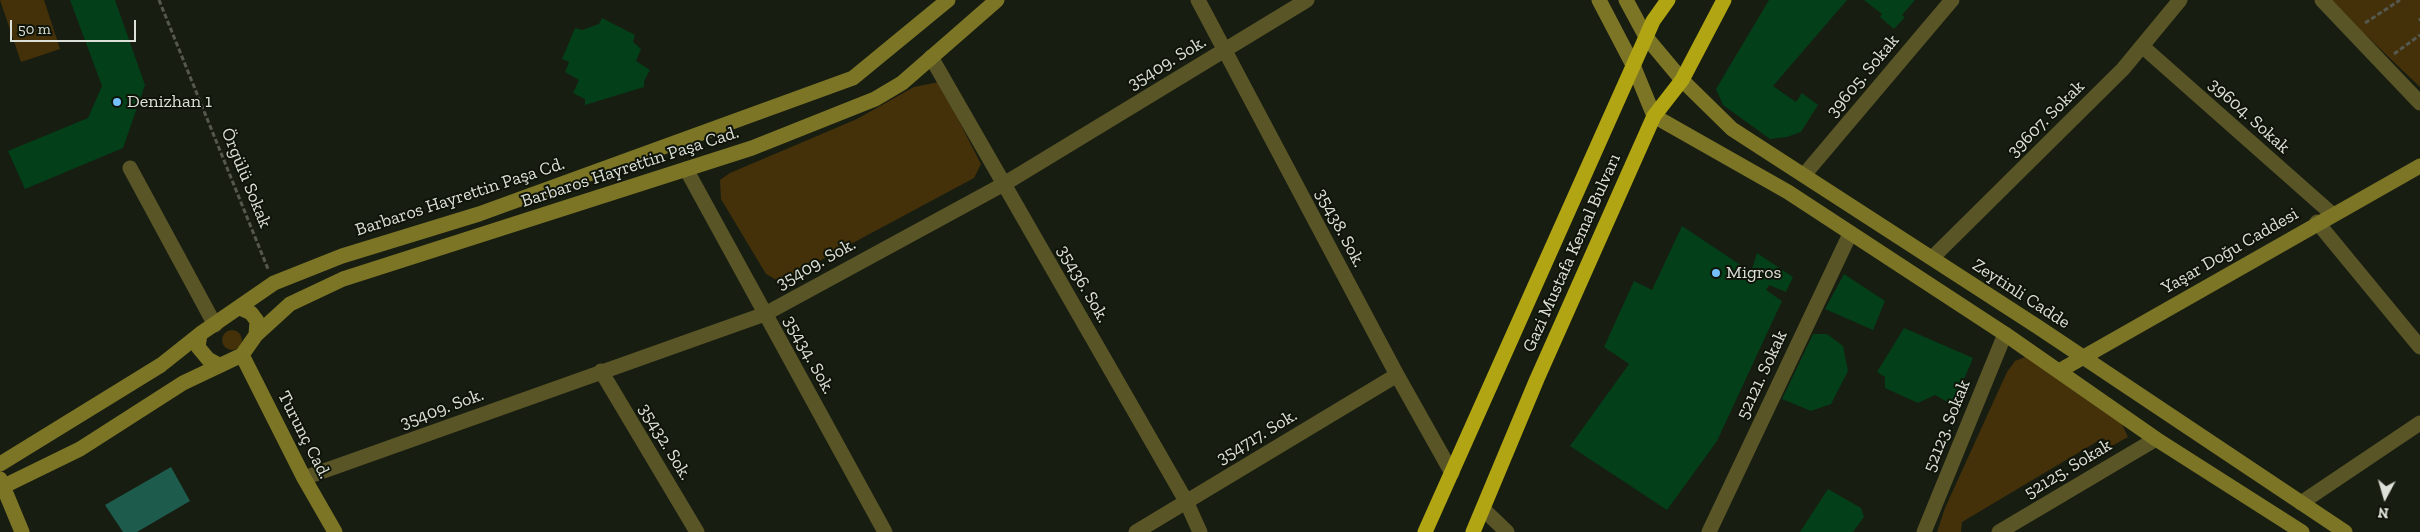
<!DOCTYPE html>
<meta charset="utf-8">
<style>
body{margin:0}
#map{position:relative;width:2420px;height:532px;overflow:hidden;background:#181d11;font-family:"Zilla Slab",serif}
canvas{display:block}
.north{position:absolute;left:2360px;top:472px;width:50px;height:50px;-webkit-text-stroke:4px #0f1409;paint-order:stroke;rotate:186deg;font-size:14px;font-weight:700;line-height:20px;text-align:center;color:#dce0d8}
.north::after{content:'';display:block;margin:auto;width:18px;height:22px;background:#dce0d8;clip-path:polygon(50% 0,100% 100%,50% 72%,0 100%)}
.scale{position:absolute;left:10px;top:20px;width:126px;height:22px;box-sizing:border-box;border:2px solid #dce0d8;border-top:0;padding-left:6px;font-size:15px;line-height:18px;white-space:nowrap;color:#dce0d8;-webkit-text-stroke:4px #0f1409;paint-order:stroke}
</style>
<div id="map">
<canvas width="2420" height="532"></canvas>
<div class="north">N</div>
<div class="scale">50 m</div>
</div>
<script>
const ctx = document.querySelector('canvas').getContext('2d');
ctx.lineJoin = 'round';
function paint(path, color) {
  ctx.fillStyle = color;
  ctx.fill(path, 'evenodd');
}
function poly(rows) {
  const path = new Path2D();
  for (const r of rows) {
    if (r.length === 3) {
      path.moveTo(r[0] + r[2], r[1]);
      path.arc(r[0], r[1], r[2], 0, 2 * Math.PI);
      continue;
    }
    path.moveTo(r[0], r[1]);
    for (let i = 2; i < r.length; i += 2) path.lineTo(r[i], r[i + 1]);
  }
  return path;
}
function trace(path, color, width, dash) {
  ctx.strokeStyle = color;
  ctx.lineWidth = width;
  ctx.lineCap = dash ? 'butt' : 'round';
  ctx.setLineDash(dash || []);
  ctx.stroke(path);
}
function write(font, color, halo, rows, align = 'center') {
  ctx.font = font + ' "Zilla Slab",serif';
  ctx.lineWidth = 4;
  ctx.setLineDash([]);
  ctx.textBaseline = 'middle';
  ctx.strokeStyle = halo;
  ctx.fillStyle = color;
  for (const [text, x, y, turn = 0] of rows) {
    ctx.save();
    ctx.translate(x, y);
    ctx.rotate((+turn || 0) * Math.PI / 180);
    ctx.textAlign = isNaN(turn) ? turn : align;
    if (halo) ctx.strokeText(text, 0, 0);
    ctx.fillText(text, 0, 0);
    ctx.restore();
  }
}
paint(poly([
 [0,0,44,0,60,49,21,62],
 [2329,0,2420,0,2420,87],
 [939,82,981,164,974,178,780,282,766,274,721,199,720,180,730,173,857,119,914,87],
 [232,340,10],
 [2025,357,2122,424,2128,437,2112,446,2103,438,1962,522,1961,532,1937,532,1945,508,2007,372,2015,361]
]), '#44310a');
paint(poly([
 [171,467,190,501,137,532,123,532,105,505]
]), '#1d5c4c');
paint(poly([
 [70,0,115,0,145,85,123,148,25,189,8,151,88,118,102,86],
 [1769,0,1847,0,1773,86,1796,102,1802,93,1818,105,1801,132,1787,137,1770,139,1723,105,1716,89],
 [1864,0,1915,0,1902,15,1905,17,1894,29,1880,17,1882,14],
 [602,18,635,35,633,42,641,49,636,61,650,70,644,81,644,87,585,105,585,99,573,93,579,80,565,72,569,62,562,59,575,28,582,30,599,24],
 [1682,226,1751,272,1757,253,1793,277,1786,292,1769,285,1766,290,1782,301,1717,441,1667,510,1570,446,1629,364,1604,347,1634,281,1652,290],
 [1844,274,1885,301,1873,330,1825,309],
 [1904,328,1973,358,1953,405,1935,395,1918,403,1885,388,1885,377,1877,372],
 [1813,334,1827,334,1843,346,1848,371,1831,404,1811,411,1782,399],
 [1828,489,1861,508,1864,517,1853,532,1800,532]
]), '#033f19');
trace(poly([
 [159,0,268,269],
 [2420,18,2420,21],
 [2365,23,2400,0],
 [2394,54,2420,35]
]), '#54584d', 3, [5, 2.5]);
trace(poly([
 [1198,0,1397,375,1452,473],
 [2322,0,2420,103],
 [2142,46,2332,214],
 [931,57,1186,501,1200,532],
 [130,168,215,325],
 [686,169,885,532],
 [1804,175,1952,0],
 [2317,222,2420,347],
 [1932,258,2123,69,2180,0],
 [601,371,697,532],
 [304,478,765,314,1004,184,1307,0],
 [2301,503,2420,423],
 [1483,509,1507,532],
 [1136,532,1397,375],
 [1709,532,1850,234],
 [1924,532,2005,334],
 [1999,532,2156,439]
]), '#595527', 15);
trace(poly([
 [1599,0,1633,65,1654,116,1788,192,2005,334,2156,439,2302,532],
 [1626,0,1646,37,1682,80,1732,129,2038,327,2345,532],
 [240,308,251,313,257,321,256,335],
 [200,334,198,347,208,359,219,365],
 [242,355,304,478,335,532],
 [2059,371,2420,166],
 [0,464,161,365,200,334,274,283,342,256,479,214,853,78,948,0],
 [0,479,22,532],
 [0,488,80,449,183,383,242,355,256,335,290,304,343,279,752,148,875,99,902,83,997,0]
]), '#7c7526', 15);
trace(poly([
 [1425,532,1646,37,1653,21,1668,0],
 [1473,532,1537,379,1654,116,1682,80,1724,0]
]), '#b1a513', 15);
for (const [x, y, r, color] of [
 [117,102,5,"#75c0f6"],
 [1716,273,5,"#75c0f6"]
]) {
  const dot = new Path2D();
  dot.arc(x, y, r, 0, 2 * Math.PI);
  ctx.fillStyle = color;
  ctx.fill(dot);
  trace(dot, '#0f1409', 2);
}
write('18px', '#dce0d8', '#0f1409', [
 ["35409. Sok.",1167,63,-31],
 ["39605. Sokak",1863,76,-50],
 ["39604. Sokak",2249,116,42],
 ["39607. Sokak",2046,119,-45],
 ["Barbaros Hayrettin Paşa Cad.",630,167,-18],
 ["Örgülü Sokak",246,178,68],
 ["Barbaros Hayrettin Paşa Cd.",460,197,-18],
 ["35438. Sok.",1340,228,62],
 ["Yaşar Doğu Caddesi",2230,251,-30],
 ["Gazi Mustafa Kemal Bulvarı",1572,253,-66],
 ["35409. Sok.",816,264,-29],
 ["35436. Sok.",1083,284,60],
 ["Zeytinli Cadde",2021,294,33],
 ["35434. Sok.",809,355,61],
 ["52121. Sokak",1762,375,-65],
 ["35409. Sok.",442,409,-20],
 ["52123. Sokak",1947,426,-68],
 ["Turunç Cad.",304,435,63],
 ["354717. Sok.",1257,437,-31],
 ["35432. Sok.",665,442,59],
 ["52125. Sokak",2068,469,-31]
]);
write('18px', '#dce0d8', '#0f1409', [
 ["Denizhan 1",127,102],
 ["Migros",1726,273]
], 'left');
</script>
